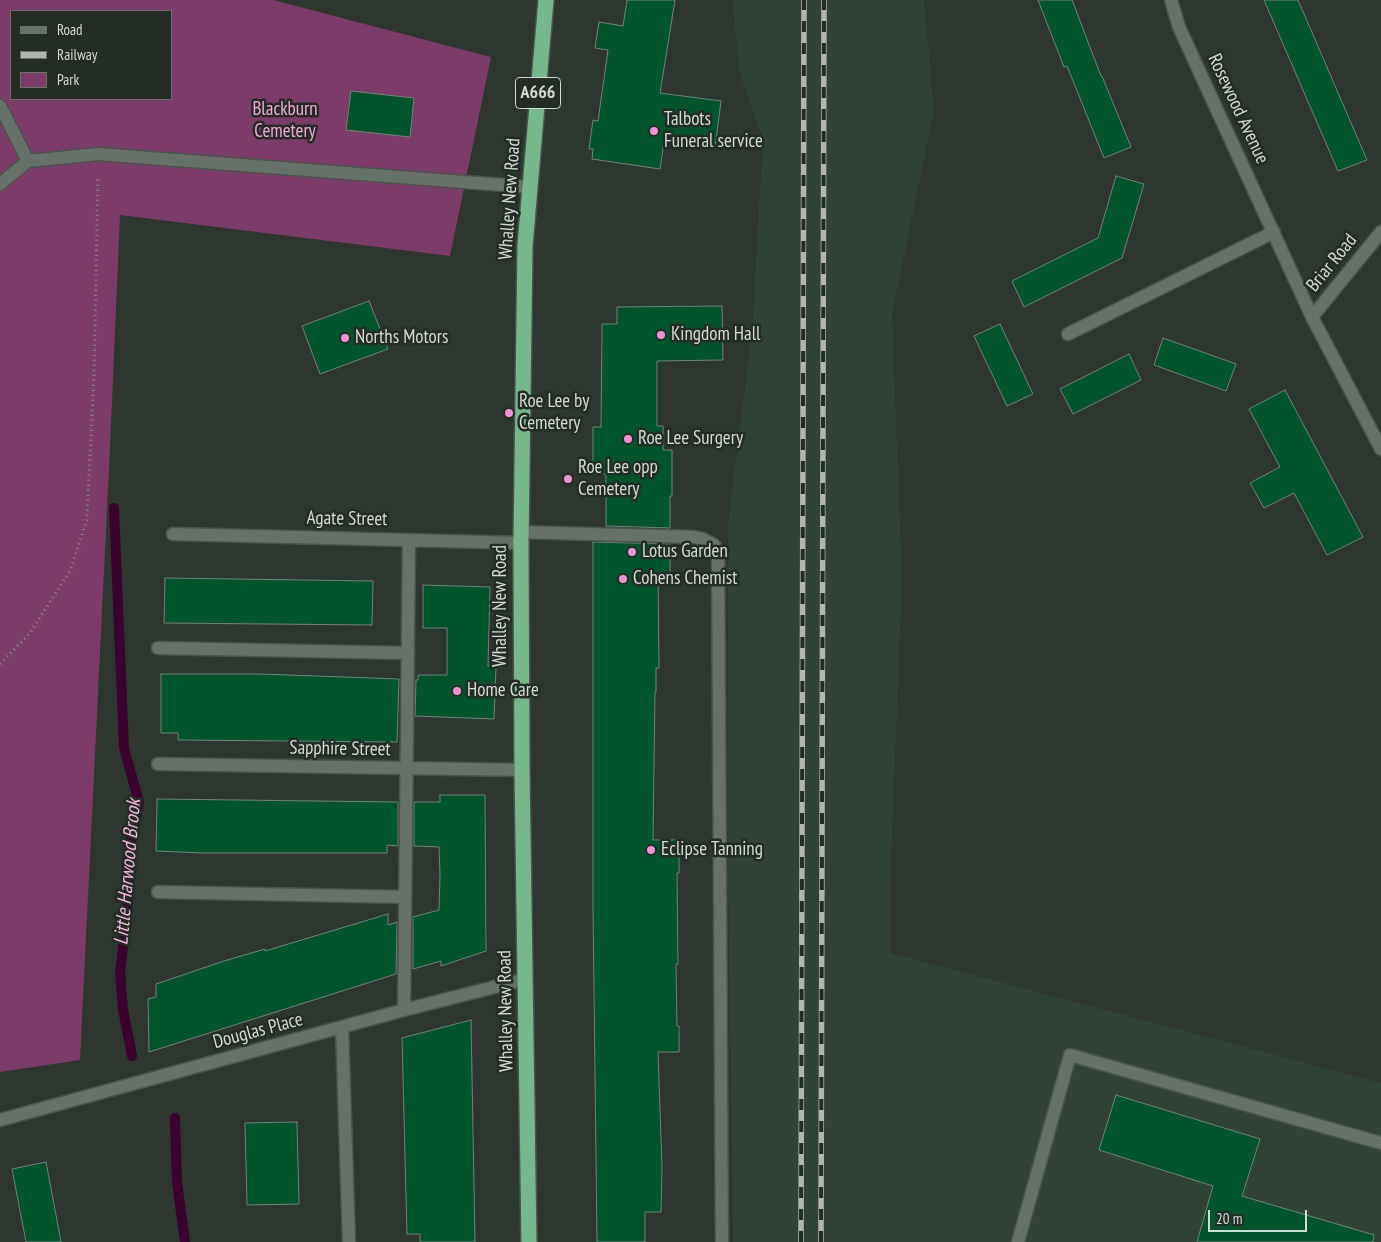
<!DOCTYPE html>
<style>
body{margin:0}
#map{position:relative;width:1381px;height:1242px;overflow:hidden;background:#2d3730;font-family:"PT Sans Narrow",sans-serif}
canvas{display:block}
.legend{position:absolute;left:10px;top:10px;width:162px;height:90px;box-sizing:border-box;background:#232d26;border:1px solid #69726c;margin:0;padding:6px 9px;list-style:none;font-size:15px;color:#d3d9d5}
.legend li{display:flex;align-items:center;gap:10px;height:25px}
.legend b{width:25px;border:1px solid #69726c}
.scale{position:absolute;left:1208px;top:1210px;width:99px;height:22px;box-sizing:border-box;border:2px solid #d3d9d5;border-top:0;padding-left:6px;font-size:15px;line-height:18px;white-space:nowrap;color:#d3d9d5;-webkit-text-stroke:4px #232d26;paint-order:stroke}
</style>
<div id="map">
<canvas width="1381" height="1242"></canvas>
<ul class="legend">
<li><b style="height:6px;background:#667169"></b>Road</li>
<li><b style="height:6px;background:#b0b6b2"></b>Railway</li>
<li><b style="height:14px;background:#7d3b6a"></b>Park</li>
</ul>
<div class="scale">20 m</div>
</div>
<script>
const ctx = document.querySelector('canvas').getContext('2d');
ctx.lineJoin = 'round';
function paint(path, color) {
  ctx.fillStyle = color;
  ctx.fill(path, 'evenodd');
}
function poly(rows) {
  const path = new Path2D();
  for (const r of rows) {
    path.moveTo(r[0], r[1]);
    for (let i = 2; i < r.length; i += 2) path.lineTo(r[i], r[i + 1]);
  }
  return path;
}
function trace(path, color, width, dash) {
  ctx.strokeStyle = color;
  ctx.lineWidth = width;
  ctx.lineCap = dash ? 'butt' : 'round';
  ctx.setLineDash(dash || []);
  ctx.stroke(path);
}
function write(font, color, halo, rows, align = 'center') {
  ctx.font = font + ' "PT Sans Narrow",sans-serif';
  ctx.lineWidth = 5;
  ctx.setLineDash([]);
  ctx.textBaseline = 'middle';
  ctx.strokeStyle = halo;
  ctx.fillStyle = color;
  for (const [text, x, y, turn = 0] of rows) {
    ctx.save();
    ctx.translate(x, y);
    ctx.rotate((+turn || 0) * Math.PI / 180);
    ctx.textAlign = isNaN(turn) ? turn : align;
    if (halo) ctx.strokeText(text, 0, 0);
    ctx.fillText(text, 0, 0);
    ctx.restore();
  }
}
paint(poly([
 [733,0,924,0,934,111,892,314,902,579,890,886,890,953,1381,1083,1381,1242,733,1242,728,874,728,526,752,333,763,140,739,71]
]), '#314236');
paint(poly([
 [0,0,273,0,491,57,450,256,120,215,110,448,80,1060,0,1072],
 [11,11,171,11,171,99,11,99]
]), '#7d3b6a');
trace(poly([
 [114,508,124,748,139,802,131,842,127,913,120,973,123,1009,132,1056],
 [175,1118,177,1183,185,1242]
]), '#3a022d', 10);
const building = poly([
 [627,0,675,0,660,93,721,101,715,148,664,142,660,169,592,159,593,149,589,149,593,120,598,121,608,50,595,48,599,22,623,26,627,0],
 [1038,0,1072,0,1101,76,1102,76,1131,147,1104,158,1067,66,1064,67,1038,0],
 [1264,0,1298,0,1367,160,1338,171,1264,0],
 [351,91,414,98,410,137,346,130,351,91],
 [1116,176,1144,184,1122,258,1024,307,1012,281,1098,238,1116,176],
 [369,301,388,349,320,374,302,326,369,301],
 [722,306,723,360,657,361,657,426,663,426,663,450,672,450,672,496,670,496,670,528,606,526,606,474,593,474,593,427,601,427,602,324,617,324,617,307,722,306],
 [1000,324,1033,394,1007,406,974,336,1000,324],
 [1163,338,1236,364,1226,391,1154,365,1163,338],
 [1129,354,1141,380,1073,414,1060,389,1129,354],
 [1285,390,1363,537,1327,555,1294,493,1264,508,1250,483,1280,467,1249,409,1285,390],
 [593,542,670,544,670,574,658,574,659,668,656,668,656,692,655,692,653,840,679,840,679,873,677,873,678,964,676,964,677,1026,679,1026,679,1052,658,1052,662,1167,661,1212,645,1212,645,1242,597,1242,593,908,593,542],
 [165,578,373,581,372,625,164,623,165,578],
 [423,585,490,587,488,666,496,667,494,719,415,716,416,680,418,680,418,675,447,675,447,628,423,628,423,585],
 [161,674,260,674,399,679,397,742,178,740,178,733,161,733,161,674],
 [440,795,485,795,486,951,441,966,441,961,413,969,413,917,439,910,440,875,439,847,414,846,414,802,440,802,440,795],
 [157,799,398,802,398,846,387,845,387,853,202,853,156,851,157,799],
 [388,914,388,925,397,922,396,974,149,1052,148,999,156,997,156,984,224,961,265,949,265,951,388,914],
 [471,1020,475,1242,420,1242,420,1234,407,1234,402,1038,471,1020],
 [1116,1095,1260,1139,1242,1196,1374,1235,1373,1242,1197,1242,1213,1186,1099,1150,1116,1095],
 [297,1122,299,1204,247,1205,245,1123,297,1122],
 [46,1162,61,1242,26,1242,12,1169,46,1162]
]);
paint(building, '#01552d');
trace(building, '#758179', 1);
const minor = poly([
 [1171,0,1179,27,1312,317,1381,449],
 [0,106,28,161],
 [0,184,28,161,98,154,530,187],
 [1312,317,1381,232],
 [1068,334,1274,232],
 [521,532,694,537,703,539,714,545,718,551,722,1242],
 [173,534,521,543],
 [158,648,408,653],
 [158,764,522,770],
 [158,892,405,897],
 [404,1010,409,540],
 [342,1028,349,1242],
 [0,1120,404,1010,526,979],
 [1018,1242,1070,1055,1381,1143]
]);
const highway = poly([
 [529,1242,522,770,521,543,525,246,546,0]
]);
trace(minor, '#4a534d', 15);
trace(highway, '#4a534d', 18);
trace(poly([
 [0,664,30,633,70,571,87,519,94,374,98,177]
]), '#878f8a', 3, [1, 4]);
trace(minor, '#667169', 12);
trace(highway, '#76b88c', 15);
const rail = poly([
 [801,1242,804,0],
 [821,1242,824,0]
]);
trace(rail, '#b0b6b2', 5.5);
trace(rail, '#232d26', 4, [11]);
for (const [x, y, r, color] of [
 [654,131,5,"#f391d5"],
 [661,335,5,"#f391d5"],
 [345,338,5,"#f391d5"],
 [509,413,5,"#f391d5"],
 [628,439,5,"#f391d5"],
 [568,479,5,"#f391d5"],
 [632,552,5,"#f391d5"],
 [623,579,5,"#f391d5"],
 [457,691,5,"#f391d5"],
 [651,850,5,"#f391d5"]
]) {
  const dot = new Path2D();
  dot.arc(x, y, r, 0, 2 * Math.PI);
  ctx.fillStyle = color;
  ctx.fill(dot);
  trace(dot, '#232d26', 2);
}
for (const [x, y, w] of [
 [538,93,45]
]) {
  const box = new Path2D();
  box.roundRect(x - w / 2, y - 15.5, w, 31, 4);
  ctx.fillStyle = '#232d26';
  ctx.fill(box);
  trace(box, '#d3d9d5', 1);
}
write('bold 18px', '#d3d9d5', null, [
 ["A666",538,93]
]);
write('19px', '#d3d9d5', '#232d26', [
 ["Rosewood Avenue",1238,109,65],
 ["Whalley New Road",510,199,-86],
 ["Briar Road",1332,263,-51],
 ["Agate Street",347,519,1],
 ["Whalley New Road",501,606,-90],
 ["Sapphire Street",340,749,1],
 ["Whalley New Road",506,1011,-91],
 ["Douglas Place",258,1031,-15]
]);
write('19px', '#faa5de', '#232d26', [
 ["Blackburn",285,110],
 ["Cemetery",285,132]
]);
write('19px', '#d3d9d5', '#232d26', [
 ["Talbots",664,120],
 ["Funeral service",664,142],
 ["Kingdom Hall",671,335],
 ["Norths Motors",355,338],
 ["Roe Lee by",519,402],
 ["Cemetery",519,424],
 ["Roe Lee Surgery",638,439],
 ["Roe Lee opp",578,468],
 ["Cemetery",578,490],
 ["Lotus Garden",642,552],
 ["Cohens Chemist",633,579],
 ["Home Care",467,691],
 ["Eclipse Tanning",661,850]
], 'left');
write('italic 20px', '#f5b5df', '#232d26', [
 ["Little Harwood Brook",128,872,-85]
]);
</script>
